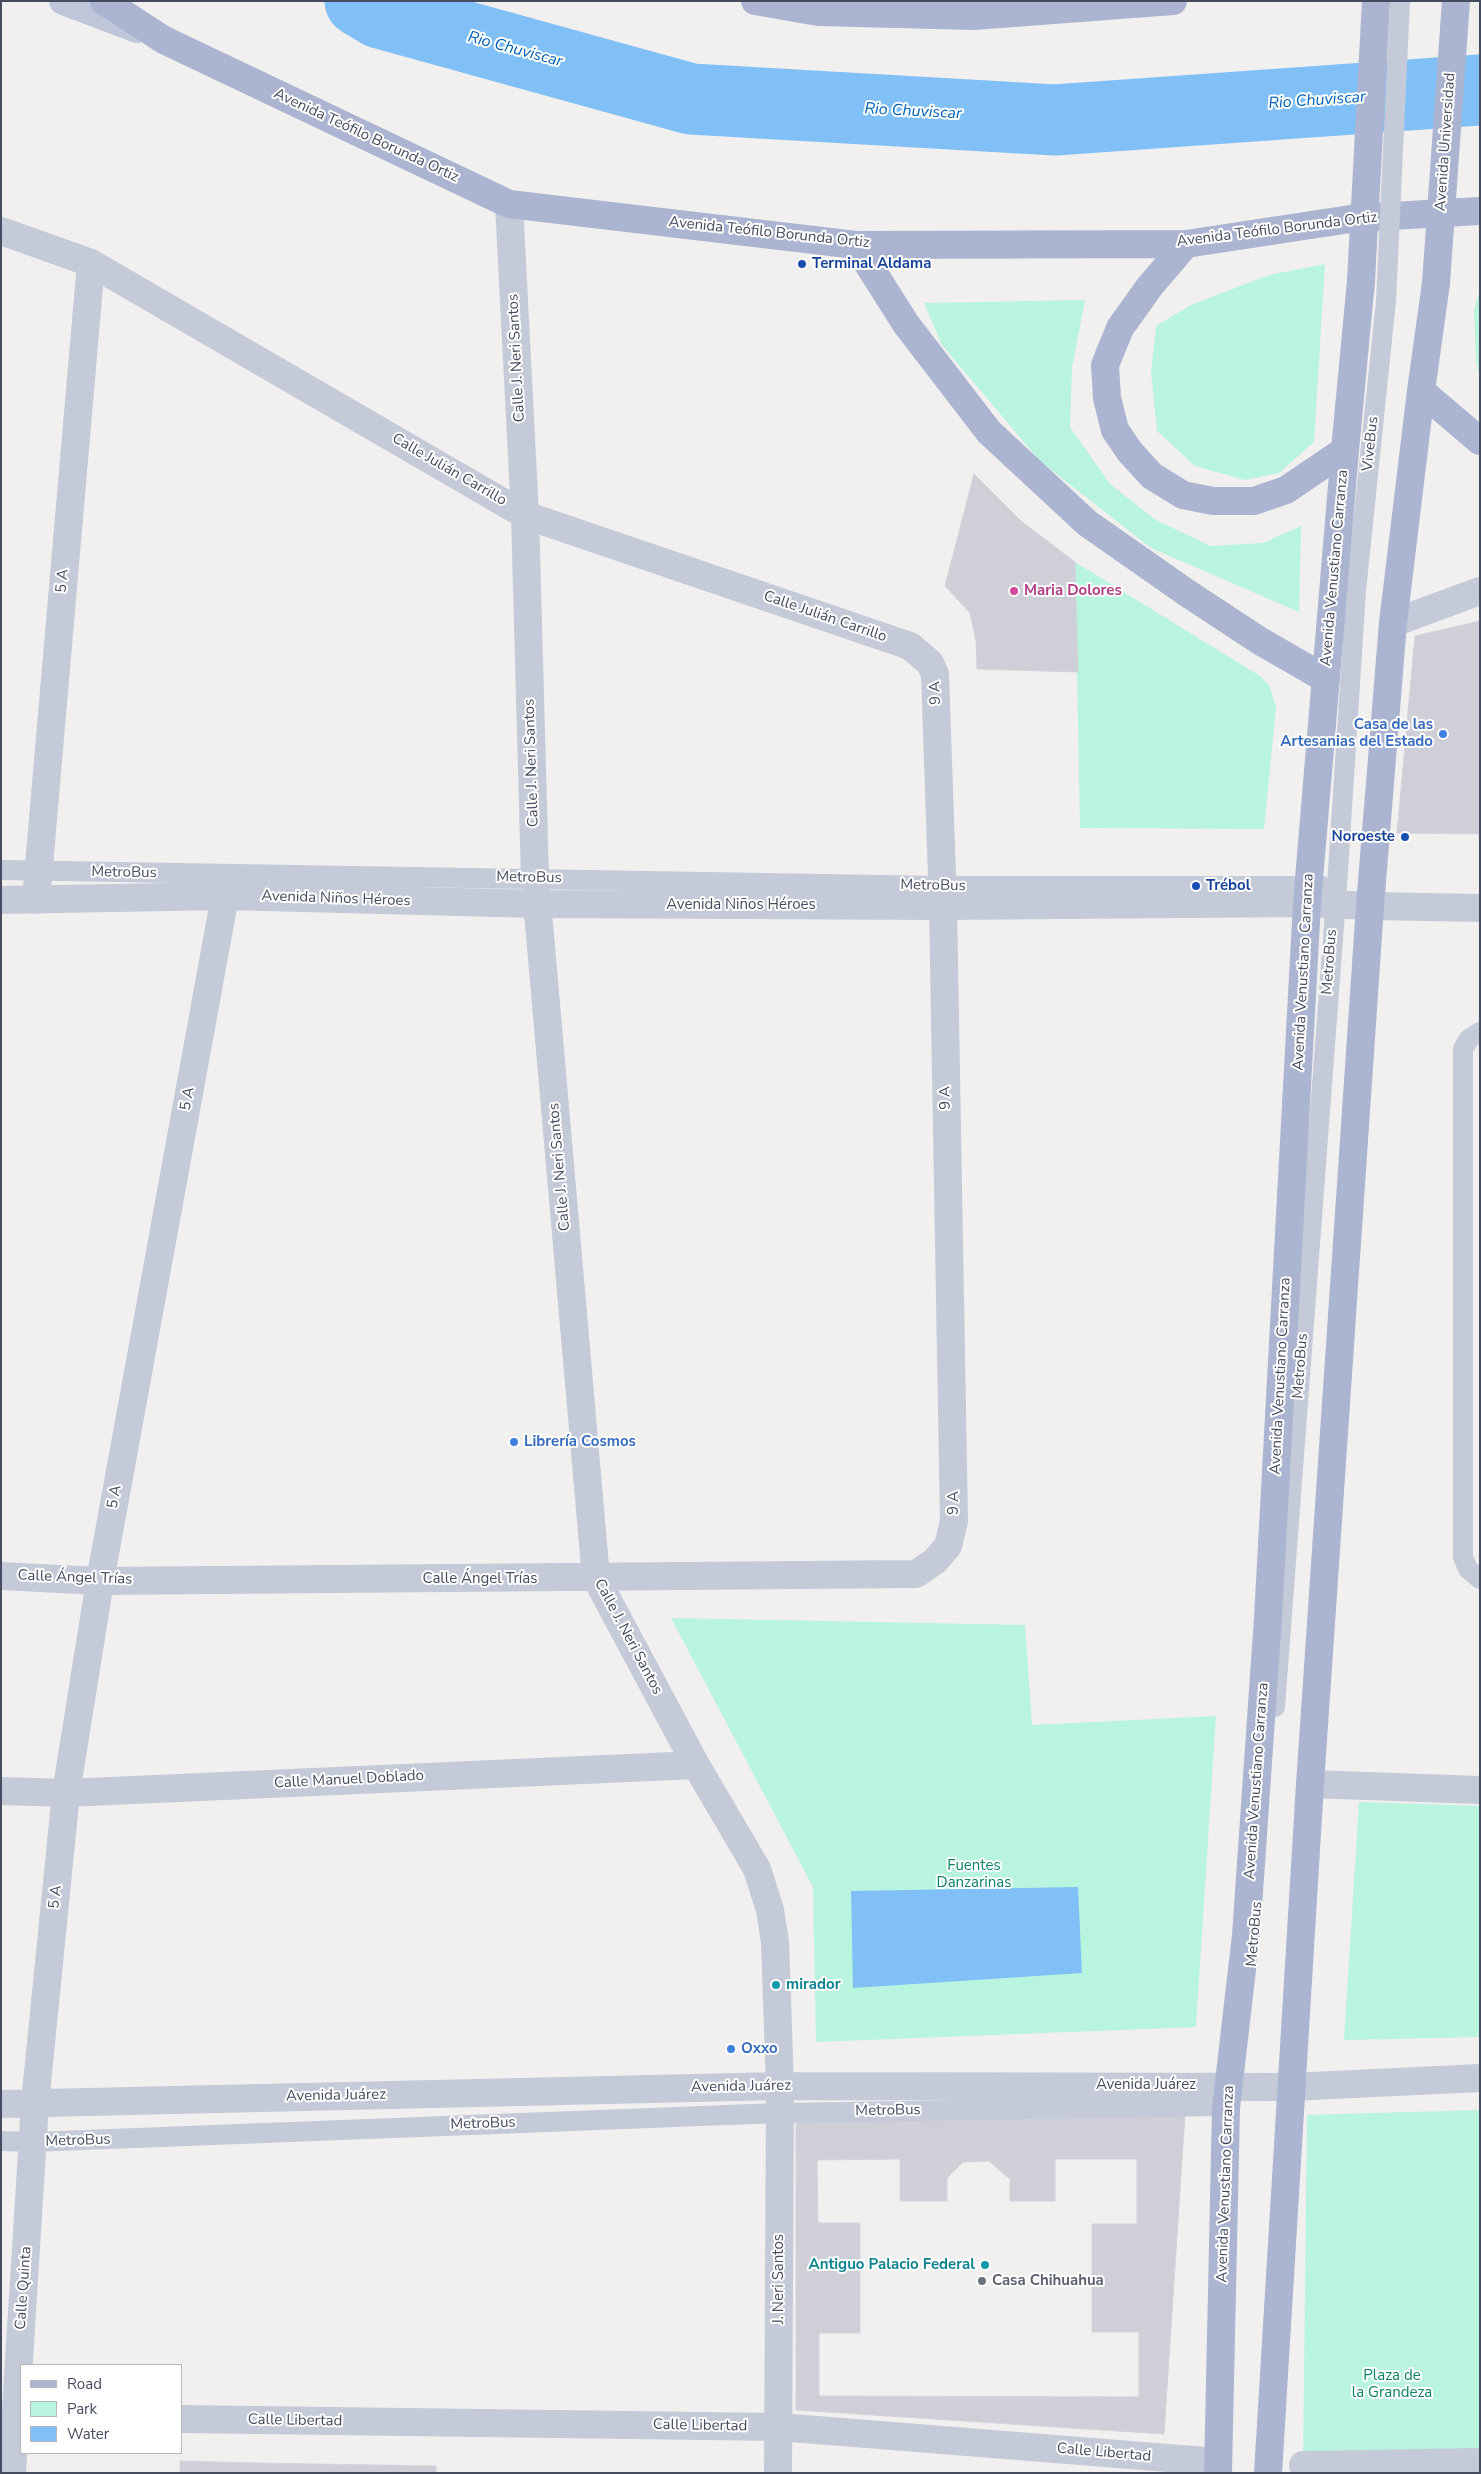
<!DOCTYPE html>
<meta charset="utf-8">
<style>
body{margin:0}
#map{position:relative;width:1481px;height:2474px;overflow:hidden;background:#f2efef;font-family:"Nunito Sans",sans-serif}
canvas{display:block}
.frame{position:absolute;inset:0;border:2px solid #454c5f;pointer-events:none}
.legend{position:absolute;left:20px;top:2364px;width:162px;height:90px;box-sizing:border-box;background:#fff;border:1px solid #b5b7bf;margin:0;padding:6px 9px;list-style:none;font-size:15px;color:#454c5f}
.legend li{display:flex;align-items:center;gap:10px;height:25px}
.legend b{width:25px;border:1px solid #b5b7bf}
</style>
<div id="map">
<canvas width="1481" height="2474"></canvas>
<div class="frame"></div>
<ul class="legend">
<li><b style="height:6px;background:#abb5d1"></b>Road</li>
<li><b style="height:14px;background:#b8f4de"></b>Park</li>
<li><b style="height:14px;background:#81c0f6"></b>Water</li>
</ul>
</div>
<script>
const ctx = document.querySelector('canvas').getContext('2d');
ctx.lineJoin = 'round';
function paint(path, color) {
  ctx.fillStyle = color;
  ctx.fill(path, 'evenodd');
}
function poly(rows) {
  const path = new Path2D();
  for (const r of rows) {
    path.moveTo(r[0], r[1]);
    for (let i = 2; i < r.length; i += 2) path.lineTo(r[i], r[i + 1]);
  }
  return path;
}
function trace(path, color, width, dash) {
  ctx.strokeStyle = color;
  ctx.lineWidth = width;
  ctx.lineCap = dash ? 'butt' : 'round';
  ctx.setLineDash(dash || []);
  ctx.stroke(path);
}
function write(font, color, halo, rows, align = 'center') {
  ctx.font = font + ' "Nunito Sans",sans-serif';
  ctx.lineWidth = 4;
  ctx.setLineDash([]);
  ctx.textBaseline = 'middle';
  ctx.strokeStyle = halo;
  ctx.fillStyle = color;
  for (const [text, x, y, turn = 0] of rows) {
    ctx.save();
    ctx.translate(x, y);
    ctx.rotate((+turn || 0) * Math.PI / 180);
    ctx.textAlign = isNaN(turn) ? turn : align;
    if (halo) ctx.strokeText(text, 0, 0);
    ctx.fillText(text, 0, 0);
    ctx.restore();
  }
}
paint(poly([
 [1325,264,1314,442,1279,473,1245,480,1195,466,1157,431,1151,372,1156,326,1191,305,1269,275],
 [1480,290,1480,378,1476,361,1474,310],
 [1085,300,1072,368,1070,427,1110,484,1156,520,1211,546,1263,543,1301,526,1299,612,1151,548,1040,461,942,345,924,303],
 [1075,562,1260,676,1269,685,1276,707,1264,829,1080,828],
 [671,1618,1025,1625,1032,1725,1216,1716,1196,2027,816,2042,813,1887],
 [1359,1802,1480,1806,1480,2037,1344,2040],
 [1480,2110,1480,2473,1303,2465,1307,2115]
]), '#b8f4de');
paint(poly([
 [1078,1887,1082,1973,853,1988,851,1891]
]), '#81c0f6');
trace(poly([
 [360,1,380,13,691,99,1055,120,1480,90]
]), '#81c0f6', 71);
const building = poly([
 [974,474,1021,521,1075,562,1078,672,977,669,976,641,970,613,945,586,974,474],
 [1480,621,1480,834,1397,833,1415,636,1480,621],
 [1185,2114,1164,2434,796,2410,796,2119,1185,2114],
 [900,2159,900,2201,947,2201,947,2178,963,2162,989,2161,1010,2179,1010,2201,1055,2201,1055,2159,1137,2159,1137,2224,1092,2224,1092,2332,1139,2332,1139,2397,819,2396,819,2333,860,2333,860,2223,818,2223,817,2160,900,2159],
 [180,2461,256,2463,256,2473,180,2473,180,2461],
 [256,2463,436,2466,436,2473,256,2473,256,2463]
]);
paint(building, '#cecfd7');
trace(building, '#d2d3db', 1);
trace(poly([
 [1,870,941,886,1322,886],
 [1480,1032,1469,1039,1463,1049,1463,1557,1468,1569,1480,1579],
 [1275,1707,1337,886,1356,591,1386,301],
 [1,2141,33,2142,779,2113,1218,2106,1227,2088]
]), '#c4cad8', 20);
trace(poly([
 [509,204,525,515,535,878,596,1578,696,1765,757,1869,770,1910,775,1942,780,2086,778,2473],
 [1,231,91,263,525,515,910,646,930,663,935,674,943,906,954,1521,948,1546,935,1561,916,1574,100,1581,1,1576],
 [1393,623,1480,591],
 [1,900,225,896,537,904,943,906,1307,903,1370,906,1480,908],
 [36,900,91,263],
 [1310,1784,1480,1790],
 [1,1791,66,1793,696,1765],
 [1,2104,780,2086,1291,2087,1480,2078],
 [181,2419,779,2427,1218,2462],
 [1303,2465,1480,2462],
 [12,2473,35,2103,66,1793,100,1581,225,896]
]), '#c4cad8', 28);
trace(poly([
 [63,1,137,29]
]), '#bfc6da', 28);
trace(poly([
 [104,1,164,40,509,204,856,245,1186,244,1357,218,1480,211],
 [755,1,818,12,974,16,1173,1],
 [1186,244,1150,286,1120,328,1105,365,1107,398,1115,430,1130,452,1152,476,1183,495,1213,501,1254,501,1286,490,1345,450],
 [856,245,906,324,989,432,1087,523,1187,593,1260,641,1326,679],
 [1421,391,1480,441],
 [1218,2473,1226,2108,1246,1935,1268,1618,1307,903,1345,450,1361,281],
 [1268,2473,1310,1784,1370,906,1393,623,1421,391,1436,283]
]), '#abb5d1', 28);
trace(poly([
 [1386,301,1400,1]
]), '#c4cad8', 20);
trace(poly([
 [1361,281,1376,1],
 [1436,283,1456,1]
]), '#abb5d1', 28);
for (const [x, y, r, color] of [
 [802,264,5,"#1a4fb4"],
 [1014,591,5,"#d1479c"],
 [1443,734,5,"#3f7fe0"],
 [1405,837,5,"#1a4fb4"],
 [1196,886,5,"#1a4fb4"],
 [514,1442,5,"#3f7fe0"],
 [776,1985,5,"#0f9aa8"],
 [731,2049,5,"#3f7fe0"],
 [985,2265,5,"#0f9aa8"],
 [982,2281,5,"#6b7280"]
]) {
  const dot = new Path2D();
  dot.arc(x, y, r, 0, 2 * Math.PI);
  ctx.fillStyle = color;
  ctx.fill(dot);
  trace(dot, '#fff', 2);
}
write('15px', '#454c5f', '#fff', [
 ["Avenida Teófilo Borunda Ortiz",366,136,25],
 ["Avenida Universidad",1446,142,-86],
 ["Avenida Teófilo Borunda Ortiz",1277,230,-7],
 ["Avenida Teófilo Borunda Ortiz",769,233,6],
 ["Calle J. Neri Santos",517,358,-93],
 ["ViveBus",1371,444,-84],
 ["Calle Julián Carrillo",449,470,30],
 ["Avenida Venustiano Carranza",1335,568,-85],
 ["5 A",63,581,-85],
 ["Calle Julián Carrillo",825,617,19],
 ["9 A",936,693,-92],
 ["Calle J. Neri Santos",532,763,-92],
 ["MetroBus",124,873,1],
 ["MetroBus",529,878,1],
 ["MetroBus",933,886,1],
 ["Avenida Niños Héroes",336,899,2],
 ["Avenida Niños Héroes",741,905],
 ["MetroBus",1330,962,-86],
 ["Avenida Venustiano Carranza",1304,972,-87],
 ["9 A",946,1098,-91],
 ["5 A",188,1099,-80],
 ["Calle J. Neri Santos",560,1167,-95],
 ["MetroBus",1301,1366,-86],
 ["Avenida Venustiano Carranza",1281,1376,-87],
 ["5 A",115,1497,-80],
 ["9 A",954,1503,-90],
 ["Calle Ángel Trías",75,1578,2],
 ["Calle Ángel Trías",480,1579],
 ["Calle J. Neri Santos",628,1637,62],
 ["Calle Manuel Doblado",349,1780,-3],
 ["Avenida Venustiano Carranza",1257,1781,-86],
 ["5 A",56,1897,-84],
 ["MetroBus",1255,1934,-85],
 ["Avenida Juárez",1146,2085],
 ["Avenida Juárez",741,2087,-1],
 ["Avenida Juárez",336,2096,-1],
 ["MetroBus",888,2111,-1],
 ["MetroBus",483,2124,-2],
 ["MetroBus",78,2141,-2],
 ["Avenida Venustiano Carranza",1226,2184,-88],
 ["J. Neri Santos",779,2279,-90],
 ["Calle Quinta",24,2288,-86],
 ["Calle Libertad",295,2421,1],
 ["Calle Libertad",700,2426,1],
 ["Calle Libertad",1104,2453,5]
]);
write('bold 15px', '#164399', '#fff', [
 ["Terminal Aldama",812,264],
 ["Noroeste",1395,837,"right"],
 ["Trébol",1206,886]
], 'left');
write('bold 15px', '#b23c85', '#fff', [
 ["Maria Dolores",1024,591]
], 'left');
write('bold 15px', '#366cbe', '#fff', [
 ["Casa de las",1433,725,"right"],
 ["Artesanias del Estado",1433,742,"right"],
 ["Librería Cosmos",524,1442],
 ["Oxxo",741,2049]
], 'left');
write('15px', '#0c8366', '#fff', [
 ["Fuentes",974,1866],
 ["Danzarinas",974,1883],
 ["Plaza de",1392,2376],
 ["la Grandeza",1392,2393]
]);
write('bold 15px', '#0d838f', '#fff', [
 ["mirador",786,1985],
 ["Antiguo Palacio Federal",975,2265,"right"]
], 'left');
write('bold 15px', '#5b616d', '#fff', [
 ["Casa Chihuahua",992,2281]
], 'left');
write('italic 16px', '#0063b6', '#fff', [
 ["Rio Chuviscar",515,50,15],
 ["Rio Chuviscar",1317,101,-4],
 ["Rio Chuviscar",913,112,3]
]);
</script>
